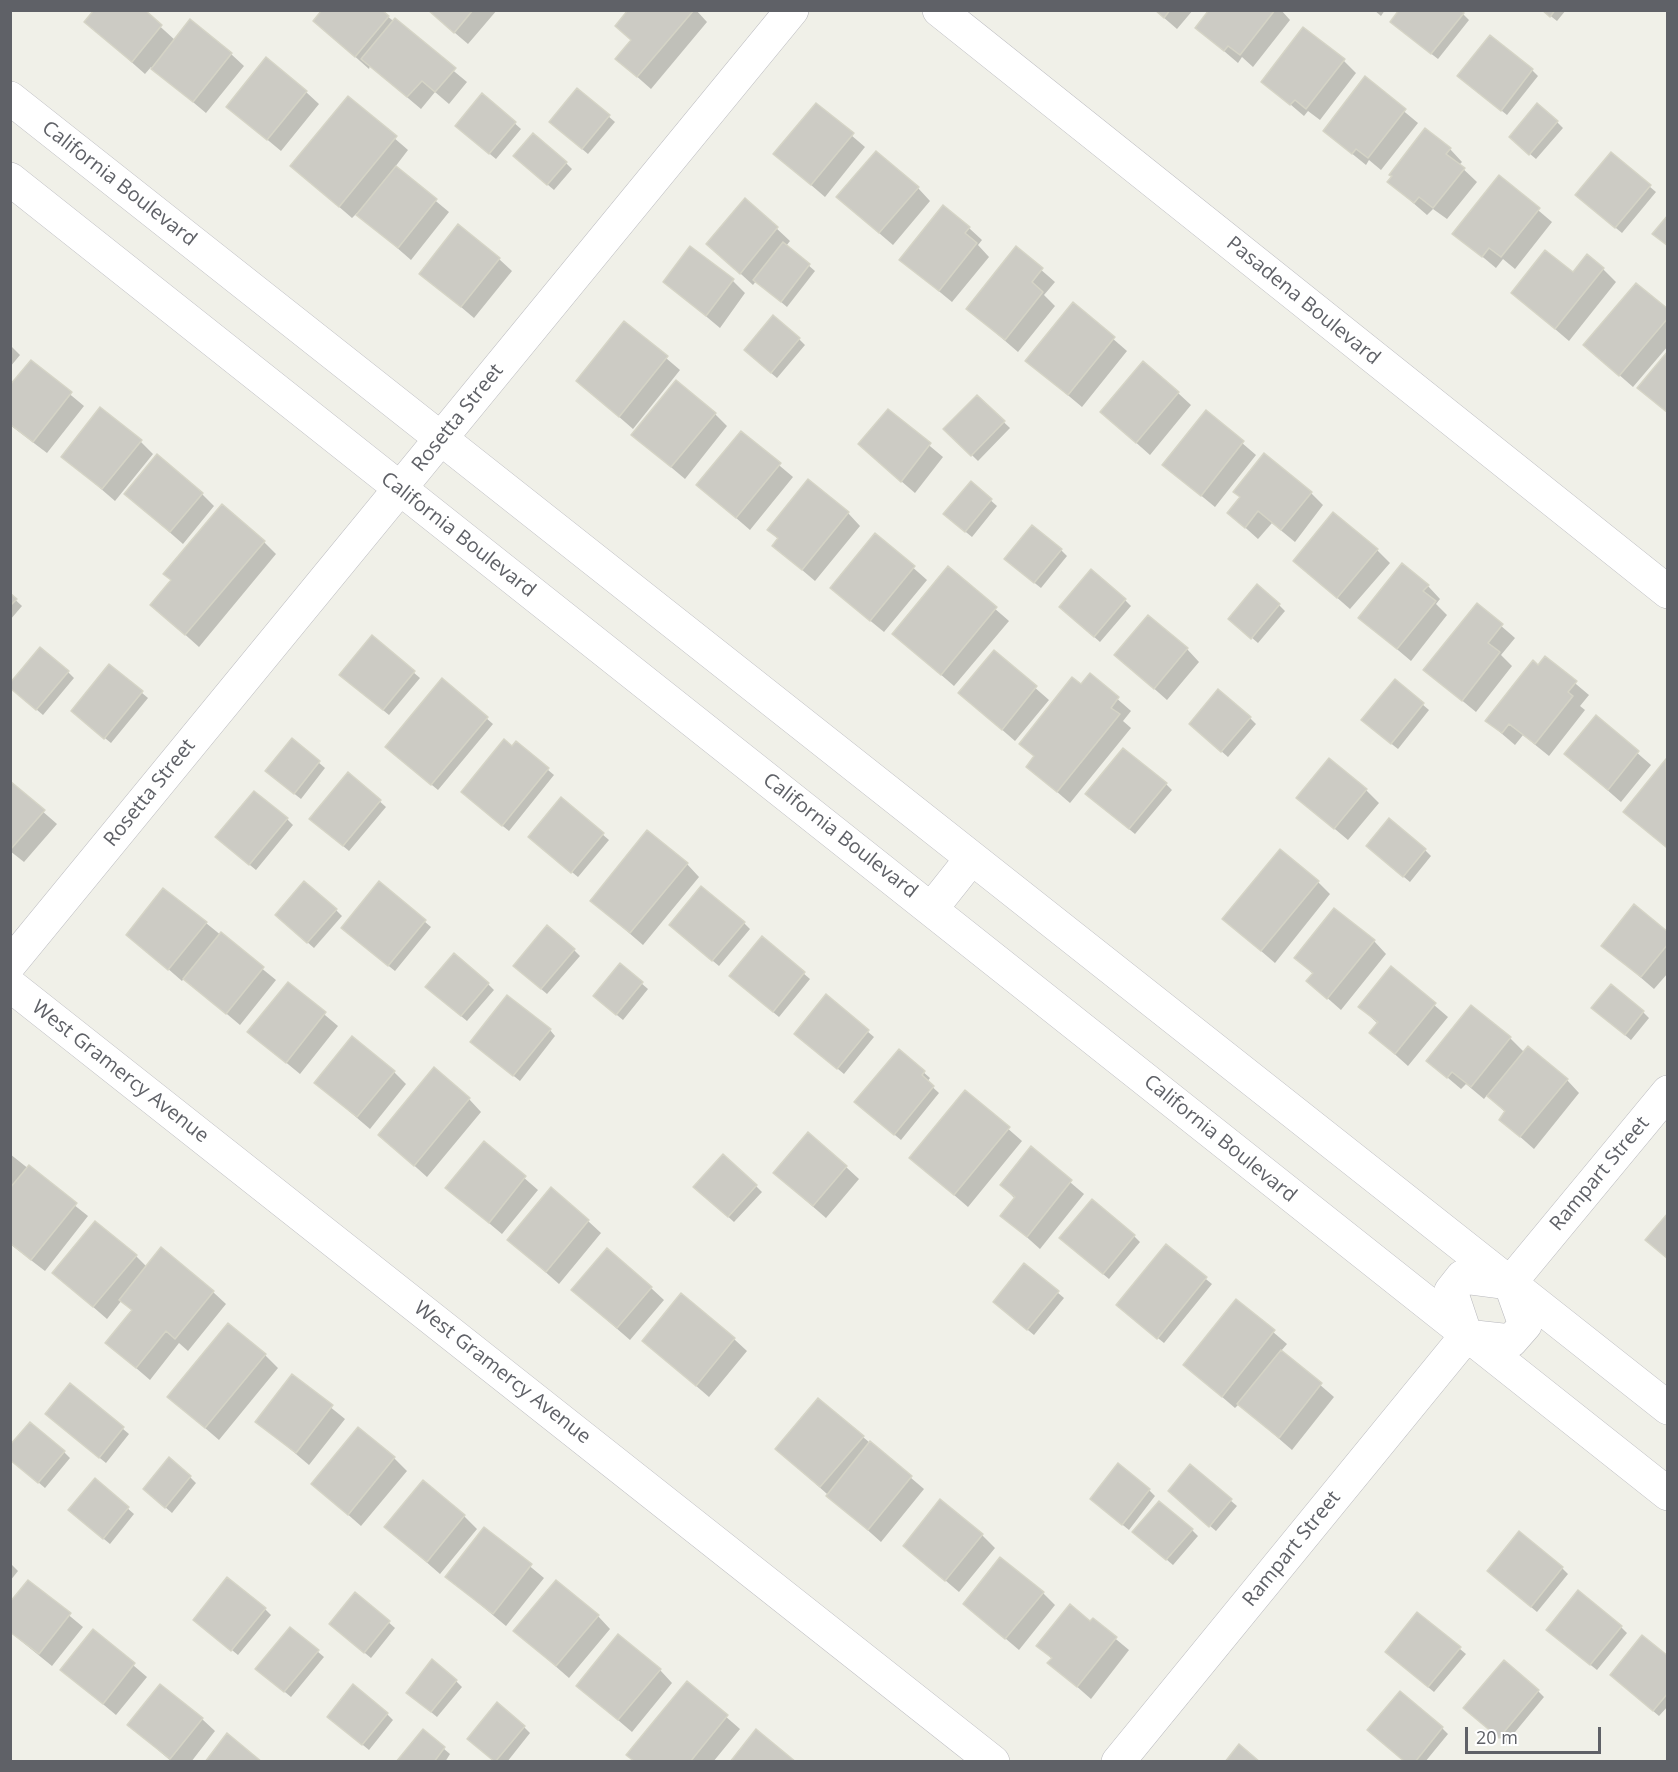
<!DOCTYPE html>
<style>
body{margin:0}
#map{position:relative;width:1678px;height:1772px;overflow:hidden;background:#f0f0e8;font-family:"Open Sans",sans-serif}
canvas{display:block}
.frame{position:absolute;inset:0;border:12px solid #5f6167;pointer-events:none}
.scale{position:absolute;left:1465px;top:1727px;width:136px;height:27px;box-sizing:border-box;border:3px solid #5f6167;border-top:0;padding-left:8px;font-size:18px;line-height:21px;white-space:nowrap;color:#5f6167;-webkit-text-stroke:4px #fff;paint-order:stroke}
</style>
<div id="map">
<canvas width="1678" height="1772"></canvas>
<div class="frame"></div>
<div class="scale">20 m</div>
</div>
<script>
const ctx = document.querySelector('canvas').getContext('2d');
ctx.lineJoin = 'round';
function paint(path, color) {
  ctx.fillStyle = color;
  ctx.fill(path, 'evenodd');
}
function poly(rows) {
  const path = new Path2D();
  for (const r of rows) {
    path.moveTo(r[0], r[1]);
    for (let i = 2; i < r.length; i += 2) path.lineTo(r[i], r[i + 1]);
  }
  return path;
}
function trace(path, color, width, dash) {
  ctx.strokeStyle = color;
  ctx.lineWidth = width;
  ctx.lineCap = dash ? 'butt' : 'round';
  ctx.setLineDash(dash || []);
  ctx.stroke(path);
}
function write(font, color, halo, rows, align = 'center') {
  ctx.font = font + ' "Open Sans",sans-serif';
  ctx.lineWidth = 6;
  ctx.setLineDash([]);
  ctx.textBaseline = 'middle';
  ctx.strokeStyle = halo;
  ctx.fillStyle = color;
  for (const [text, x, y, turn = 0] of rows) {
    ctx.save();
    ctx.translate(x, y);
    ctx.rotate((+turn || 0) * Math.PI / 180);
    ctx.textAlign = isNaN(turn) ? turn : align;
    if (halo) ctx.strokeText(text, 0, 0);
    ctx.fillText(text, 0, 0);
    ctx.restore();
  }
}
paint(poly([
 [142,10,176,41,231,54,244,66,206,113,151,67,145,74,86,22],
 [380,10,467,82,449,104,435,92,421,109,370,66,369,69,315,21],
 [428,10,497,10,468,44],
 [630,10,696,10,707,22,651,89,617,59,632,41,617,26],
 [1155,10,1193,10,1177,29],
 [1211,10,1281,10,1290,20,1253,67,1242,57,1238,63,1197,28],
 [1374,10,1385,10,1381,16],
 [1459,10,1469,20,1438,59,1398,28],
 [1543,10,1566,10,1557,21],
 [1344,61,1356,73,1320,120,1308,111,1304,116,1263,81],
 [1532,70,1538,76,1507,115,1459,76],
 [1365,79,1418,123,1381,170,1369,160,1366,165,1324,131],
 [578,90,615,122,588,154,557,128],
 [306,92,319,104,281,151,228,107],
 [483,95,521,129,496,159,463,132],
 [348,98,408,150,395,167,449,212,411,260,357,213,352,218,292,166],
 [816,105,865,147,825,197,775,154],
 [1557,122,1563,128,1536,159,1517,143],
 [1450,149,1462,162,1459,165,1477,182,1447,219,1433,209,1427,215,1389,182],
 [1611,154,1656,192,1622,233,1583,201],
 [521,162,566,163,572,169,554,190],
 [1499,177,1552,222,1515,269,1503,259,1496,268,1454,233],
 [918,188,930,201,893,245,851,209],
 [746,200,790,241,786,246,815,271,787,307,756,281,753,285,708,244],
 [969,228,982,240,978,245,989,257,952,302,901,260],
 [1016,248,1055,282,1044,295,1055,306,1018,352,968,309],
 [499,259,512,271,474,318,421,273],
 [1603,269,1616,282,1569,341,1513,293,1573,274],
 [733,281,745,293,720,328,665,282],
 [1073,304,1127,351,1082,407,1027,361],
 [1668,311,1668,346,1633,387,1585,345],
 [625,323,680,370,633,429,578,381],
 [799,339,805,345,777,378,751,356],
 [10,345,20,355,10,367],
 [31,362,84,406,47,453,10,425,10,387],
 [1178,393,1191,405,1150,455,1115,424],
 [977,397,1010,428,978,461,945,429],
 [888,411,943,457,915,493,872,456],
 [1206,412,1256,455,1215,507,1164,465],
 [715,414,727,426,685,479,633,435],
 [741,433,793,477,750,530,698,485],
 [141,442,153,454,115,501,63,456],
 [971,483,997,506,972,537,951,520],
 [1311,493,1323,505,1295,542,1272,523,1258,539,1229,513],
 [126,494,202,494,214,506,183,544],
 [848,513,860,526,815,581,774,546,779,540,769,530],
 [876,535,927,580,884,632,845,600],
 [264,542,276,554,199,647,152,605],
 [1061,550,1067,556,1041,588,1012,565],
 [1377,550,1390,563,1350,609,1295,561],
 [948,568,1009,621,954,686,894,634],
 [1428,586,1440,599,1436,604,1447,615,1411,661,1360,618],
 [10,595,22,606,10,620],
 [1125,600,1131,606,1100,642,1067,613],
 [1279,605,1285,611,1258,643,1236,624],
 [1477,605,1515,638,1501,655,1512,666,1476,712,1425,670],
 [372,637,420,678,389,715,347,681],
 [1187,649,1199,662,1167,700,1116,655],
 [994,652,1049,700,1015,741,960,693],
 [1545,658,1589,695,1580,706,1585,710,1549,756,1523,735,1515,745,1487,721],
 [110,666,148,698,111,743,79,717],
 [68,672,74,678,43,715,16,692],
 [1090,675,1131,711,1123,721,1131,728,1070,803,1028,767,1035,757,1021,743],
 [442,680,493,724,438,790,393,753],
 [1395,681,1429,710,1398,749,1369,726],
 [1596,717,1651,765,1621,802,1566,754],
 [1250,718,1256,724,1228,757,1197,730],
 [292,740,325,768,301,799,273,777],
 [516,743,554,775,509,831,468,798],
 [1666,761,1668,762,1668,849,1625,812],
 [349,774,386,807,349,851,317,824],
 [10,783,57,824,24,862,10,851],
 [1166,784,1172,790,1135,834,1093,800],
 [1366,790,1379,803,1348,840,1298,798],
 [561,799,609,840,578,877,536,843],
 [287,819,293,825,256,870,223,843],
 [1425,850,1431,856,1410,882,1374,852],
 [687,864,699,877,643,945,592,901],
 [1318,882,1330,894,1275,963,1224,919],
 [379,883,431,927,395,971,349,934],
 [336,910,342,916,314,948,283,921],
 [206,923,276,980,240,1025,184,978,182,981,128,934],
 [744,923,750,929,719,966,677,931],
 [1668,934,1668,973,1654,989,1603,945],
 [762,938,810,979,779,1017,737,982],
 [1374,941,1386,954,1341,1010,1308,981,1313,974,1296,958],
 [574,950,580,956,547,994,521,972],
 [620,965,648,989,623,1020,601,1002],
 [1391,968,1448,1017,1408,1066,1371,1033,1378,1024,1360,1007],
 [288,984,338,1026,300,1074,249,1032],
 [488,984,494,990,467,1021,433,993],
 [826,996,874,1037,844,1074,802,1039],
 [1643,1012,1649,1018,1631,1040,1599,1014],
 [550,1030,555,1036,520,1081,478,1047],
 [1510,1038,1524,1052,1567,1080,1579,1093,1534,1149,1501,1120,1506,1113,1487,1095,1484,1099,1466,1084,1461,1089,1428,1061],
 [899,1051,930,1078,927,1082,939,1093,901,1140,862,1108],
 [394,1072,406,1084,370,1129,316,1083],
 [966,1092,1022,1141,968,1207,911,1158],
 [469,1099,481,1112,427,1177,380,1135],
 [484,1143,538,1190,502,1234,447,1188],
 [1031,1149,1084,1194,1040,1249,1002,1215,1015,1199,1002,1185],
 [10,1154,88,1216,45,1271,10,1244],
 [846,1167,859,1179,826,1218,788,1185],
 [756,1186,762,1192,734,1222,701,1192],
 [588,1221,601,1233,559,1284,509,1240],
 [1134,1236,1140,1242,1109,1279,1067,1244],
 [1166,1247,1212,1284,1164,1343,1124,1311],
 [136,1256,147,1267,213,1292,226,1304,188,1351,179,1343,150,1380,107,1343,133,1312,122,1300,107,1319,54,1273],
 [1025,1265,1064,1298,1034,1335,1001,1308],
 [651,1288,664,1300,630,1340,586,1302],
 [1237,1301,1287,1344,1281,1351,1334,1397,1292,1450,1239,1404,1235,1408,1185,1365],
 [734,1339,747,1351,709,1397,644,1341],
 [265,1355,278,1368,219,1440,169,1397],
 [292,1376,345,1419,309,1465,257,1421],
 [71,1385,129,1434,106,1463,53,1420],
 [863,1437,924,1489,881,1542,790,1461],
 [64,1452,70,1458,45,1488,10,1458],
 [394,1458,407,1471,361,1526,313,1484],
 [1190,1466,1237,1506,1216,1531,1176,1497],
 [190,1477,196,1483,172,1513,151,1495],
 [95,1480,134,1514,110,1544,76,1516],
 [1149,1490,1155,1496,1129,1530,1098,1505],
 [464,1516,477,1529,440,1574,386,1527],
 [485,1529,544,1578,506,1626,447,1577],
 [1192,1530,1198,1536,1173,1565,1140,1537],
 [982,1535,995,1548,959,1592,905,1546],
 [10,1563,18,1571,10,1581],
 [1562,1568,1568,1574,1537,1612,1495,1577],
 [29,1582,83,1627,52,1666,10,1632,10,1605],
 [1043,1593,1055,1605,1019,1650,965,1604],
 [356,1594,395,1628,371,1658,337,1630],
 [265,1609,271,1615,238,1655,201,1625],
 [598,1616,610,1629,569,1678,515,1631],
 [1093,1620,1129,1650,1091,1699,1050,1663,1053,1660,1038,1646],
 [1621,1627,1627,1633,1597,1670,1554,1636],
 [291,1629,324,1657,291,1697,263,1674],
 [93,1631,147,1677,116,1715,62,1670],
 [1460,1649,1466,1654,1434,1692,1393,1658],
 [1668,1658,1668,1706,1659,1716,1618,1681],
 [660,1670,672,1683,632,1732,578,1686],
 [456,1681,462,1687,437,1717,414,1698],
 [687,1683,740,1729,713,1762,635,1762],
 [1538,1691,1544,1697,1506,1743,1471,1713],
 [387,1714,393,1720,369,1750,335,1722],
 [202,1719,215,1731,191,1762,172,1762,129,1725],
 [524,1727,530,1733,507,1762,496,1762,475,1745],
 [1442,1728,1448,1734,1425,1762,1406,1762],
 [423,1731,450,1754,445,1762,398,1762]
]), '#0003');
const building = poly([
 [94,10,145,10,162,25,132,62,84,22,94,10],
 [322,10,382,10,389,16,355,57,313,21,322,10],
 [428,10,473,10,454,33,428,10],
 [628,10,694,10,637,77,615,59,631,40,615,26,628,10],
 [1155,10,1170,10,1164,18,1155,10],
 [1209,10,1275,10,1240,55,1228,46,1224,51,1195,28,1209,10],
 [1399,10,1461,10,1464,13,1431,54,1390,22,1399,10],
 [1542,10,1555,10,1550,17,1542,10],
 [395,18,456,68,435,92,422,81,407,97,361,59,395,18],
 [190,19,232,53,193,102,151,69,190,19],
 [1303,27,1345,59,1306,109,1295,100,1290,105,1261,82,1303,27],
 [1490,35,1533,69,1501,111,1457,76,1490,35],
 [266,57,307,91,267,140,226,107,266,57],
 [1365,76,1406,109,1368,158,1356,149,1352,154,1323,131,1365,76],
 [577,88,610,115,582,149,549,122,577,88],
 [482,93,516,122,489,154,455,126,482,93],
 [348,96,397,136,339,207,290,166,348,96],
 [816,103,854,133,811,185,773,154,816,103],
 [1537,103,1558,121,1529,155,1509,137,1537,103],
 [1425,128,1451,148,1446,154,1465,168,1433,208,1419,197,1414,203,1387,182,1392,176,1389,175,1425,128],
 [533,133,567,162,547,185,513,156,533,133],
 [876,151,919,187,879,233,836,197,876,151],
 [1611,152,1651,185,1615,228,1575,195,1611,152],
 [396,166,437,199,398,248,356,215,396,166],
 [1499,175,1540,208,1501,257,1489,248,1482,257,1452,234,1499,175],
 [745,198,778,227,740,274,706,244,745,198],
 [943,205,970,227,965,233,977,243,939,291,899,260,943,205],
 [1668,215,1668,246,1652,234,1668,215],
 [458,224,500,258,461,307,419,274,458,224],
 [783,242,810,264,781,302,753,280,783,242],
 [690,246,734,279,706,316,663,282,690,246],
 [1016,246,1043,268,1032,282,1043,292,1005,340,966,309,1016,246],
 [1545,250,1573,272,1587,254,1604,268,1555,329,1511,293,1545,250],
 [1636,283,1668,309,1668,318,1619,376,1583,345,1636,283],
 [1073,302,1115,337,1068,395,1025,361,1073,302],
 [773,315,800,338,771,373,744,350,773,315],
 [624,321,668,356,619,417,576,381,624,321],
 [1668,351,1668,413,1637,388,1668,351],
 [31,360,72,392,33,442,10,424,10,385,31,360],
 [1143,361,1179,392,1136,443,1100,412,1143,361],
 [676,380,716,413,671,467,631,435,676,380],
 [977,395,1005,421,971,456,943,429,977,395],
 [100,407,142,440,102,489,61,457,100,407],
 [888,409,931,443,901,482,858,444,888,409],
 [1206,410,1244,441,1201,496,1162,465,1206,410],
 [741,431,781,463,736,518,696,485,741,431],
 [1264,453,1312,492,1281,530,1258,511,1245,528,1227,513,1240,497,1233,492,1264,453],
 [157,454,203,493,170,532,124,494,157,454],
 [808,479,849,512,802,570,772,546,778,538,767,530,808,479],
 [971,481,992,499,965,532,943,514,971,481],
 [222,504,265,541,185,635,150,605,171,580,163,574,222,504],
 [1333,512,1378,549,1337,598,1293,561,1333,512],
 [1032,525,1062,549,1034,583,1004,559,1032,525],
 [875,533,915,566,870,621,830,588,875,533],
 [1402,563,1429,585,1423,591,1436,601,1397,649,1358,618,1402,563],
 [948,566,997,607,941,675,892,634,948,566],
 [1091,569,1126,599,1094,637,1059,607,1091,569],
 [1257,584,1280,604,1251,639,1228,619,1257,584],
 [10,593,17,599,10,606,10,593],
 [1477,603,1503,624,1488,643,1500,652,1462,701,1423,670,1477,603],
 [1148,615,1188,648,1154,689,1114,655,1148,615],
 [372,635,415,671,383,710,339,675,372,635],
 [40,647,69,671,36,710,10,688,10,683,40,647],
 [994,650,1037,686,1002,730,958,693,994,650],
 [1545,656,1577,681,1568,692,1573,696,1535,744,1509,724,1502,733,1485,721,1533,660,1538,665,1545,656],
 [109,664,143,691,104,739,71,711,109,664],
 [1090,673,1119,697,1111,708,1120,714,1057,792,1026,767,1034,756,1019,744,1072,677,1081,684,1090,673],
 [442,678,488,717,431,785,385,747,442,678],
 [1395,679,1424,703,1391,744,1361,720,1395,679],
 [1218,689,1251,717,1221,752,1189,724,1218,689],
 [1596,715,1639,751,1608,790,1564,754,1596,715],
 [292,738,320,761,294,794,265,771,292,738],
 [504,739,512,746,516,741,549,768,502,826,461,792,504,739],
 [1123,748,1167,783,1129,829,1085,794,1123,748],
 [1329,758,1367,789,1334,829,1296,798,1329,758],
 [1666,759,1668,845,1666,847,1623,812,1666,759],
 [348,772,381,800,343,846,309,819,348,772],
 [10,781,45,810,10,850,10,781],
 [254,791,288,818,249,865,215,837,254,791],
 [561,797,604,833,571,873,528,837,561,797],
 [1389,818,1426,849,1403,877,1366,846,1389,818],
 [647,830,688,863,630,933,590,901,647,830],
 [1280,849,1319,881,1261,951,1222,919,1280,849],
 [304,881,337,909,307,943,275,915,304,881],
 [379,881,426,920,388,966,341,928,379,881],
 [701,886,745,922,712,961,669,925,701,886],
 [163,888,207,922,168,970,126,935,163,888],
 [1634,904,1668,932,1668,944,1641,977,1601,946,1634,904],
 [1334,908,1375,940,1327,999,1306,981,1313,973,1294,958,1334,908],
 [547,925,575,949,541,989,513,966,547,925],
 [221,932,264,967,226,1014,183,979,221,932],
 [762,936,805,972,773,1012,729,976,762,936],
 [454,953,489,983,461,1016,425,987,454,953],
 [620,963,643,982,616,1015,593,996,620,963],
 [1391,966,1436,1003,1395,1054,1369,1033,1378,1022,1358,1007,1391,966],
 [288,982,326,1012,286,1063,247,1032,288,982],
 [1611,984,1644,1011,1625,1035,1591,1008,1611,984],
 [826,994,869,1030,837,1069,794,1034,826,994],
 [507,995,551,1029,513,1076,470,1042,507,995],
 [1471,1005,1511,1037,1471,1087,1452,1072,1447,1078,1426,1061,1471,1005],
 [352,1036,395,1071,357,1117,314,1083,352,1036],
 [1528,1046,1568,1079,1520,1137,1499,1120,1505,1111,1487,1096,1528,1046],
 [899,1049,925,1071,922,1075,934,1086,894,1135,854,1102,899,1049],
 [434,1067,470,1098,414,1166,378,1135,434,1067],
 [965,1090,1010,1127,954,1195,909,1158,965,1090],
 [808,1132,847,1166,813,1206,773,1173,808,1132],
 [484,1141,526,1176,489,1223,445,1188,484,1141],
 [1031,1146,1072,1180,1027,1237,1000,1216,1015,1197,1000,1185,1031,1146],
 [723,1154,757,1185,728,1217,693,1187,723,1154],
 [29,1165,77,1203,31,1260,10,1243,10,1188,29,1165],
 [551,1187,589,1220,546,1272,507,1240,551,1187],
 [1092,1199,1135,1235,1103,1274,1059,1238,1092,1199],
 [1668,1213,1668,1259,1645,1240,1668,1213],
 [95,1221,137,1255,93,1307,52,1273,95,1221],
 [1166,1244,1207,1277,1157,1339,1116,1305,1166,1244],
 [161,1247,214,1291,175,1339,166,1331,136,1368,105,1343,132,1310,119,1300,161,1247],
 [607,1248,652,1287,617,1328,571,1290,607,1248],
 [1024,1263,1059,1291,1027,1330,993,1302,1024,1263],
 [681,1293,735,1338,696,1386,642,1341,681,1293],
 [1236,1299,1275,1330,1222,1397,1183,1365,1236,1299],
 [228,1323,266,1354,205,1428,167,1397,228,1323],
 [1281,1350,1322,1383,1279,1438,1237,1404,1281,1350],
 [292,1374,333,1405,296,1453,255,1422,292,1374],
 [70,1383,124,1427,99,1458,45,1414,70,1383],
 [818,1398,864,1436,820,1487,775,1449,818,1398],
 [30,1422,65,1451,38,1483,10,1460,10,1445,30,1422],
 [358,1427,395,1457,348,1515,311,1484,358,1427],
 [870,1441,912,1476,868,1530,826,1496,870,1441],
 [169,1457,191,1476,165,1508,143,1489,169,1457],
 [1118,1463,1150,1489,1122,1525,1090,1499,1118,1463],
 [1190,1464,1232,1499,1209,1527,1168,1491,1190,1464],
 [95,1478,129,1507,103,1539,68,1510,95,1478],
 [423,1480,465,1515,427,1562,384,1527,423,1480],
 [940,1499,983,1534,945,1581,903,1546,940,1499],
 [1159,1501,1193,1529,1166,1560,1132,1532,1159,1501],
 [484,1527,532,1564,493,1614,445,1577,484,1527],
 [1519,1531,1563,1567,1531,1607,1487,1571,1519,1531],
 [1000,1557,1044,1592,1005,1639,963,1604,1000,1557],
 [227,1577,266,1608,231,1651,193,1620,227,1577],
 [28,1580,71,1613,39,1654,10,1632,10,1602,28,1580],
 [556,1580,599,1615,556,1666,513,1631,556,1580],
 [1578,1590,1622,1626,1590,1665,1546,1630,1578,1590],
 [355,1592,390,1621,364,1653,329,1624,355,1592],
 [1070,1604,1090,1621,1093,1618,1117,1637,1077,1687,1047,1663,1052,1658,1036,1646,1070,1604],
 [1417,1612,1461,1647,1428,1687,1385,1652,1417,1612],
 [290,1627,319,1650,284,1692,255,1669,290,1627],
 [93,1629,135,1663,103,1704,60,1670,93,1629],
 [618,1634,661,1669,618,1720,576,1686,618,1634],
 [1642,1635,1668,1656,1668,1693,1653,1711,1610,1675,1642,1635],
 [432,1659,457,1680,431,1712,406,1693,432,1659],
 [1504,1660,1539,1690,1499,1738,1463,1708,1504,1660],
 [687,1681,728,1715,690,1762,635,1762,626,1755,687,1681],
 [160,1684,203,1718,170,1759,127,1725,160,1684],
 [353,1684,388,1713,362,1745,327,1717,353,1684],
 [1400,1691,1443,1727,1415,1762,1405,1762,1367,1730,1400,1691],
 [497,1702,525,1726,495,1762,467,1739,497,1702],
 [423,1729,445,1747,434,1762,396,1762,423,1729],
 [756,1729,796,1762,730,1762,756,1729],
 [227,1733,262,1762,205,1762,227,1733],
 [1239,1744,1260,1762,1225,1762,1239,1744]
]);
paint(building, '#cccbc4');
trace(building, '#d5d4c6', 1.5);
const minor = poly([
 [939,10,1668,592],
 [10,98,1668,1408],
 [10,179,1668,1494],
 [932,908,971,859],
 [10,964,792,10],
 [10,985,993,1762],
 [1510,1283,1668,1092],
 [1466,1336,1451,1291,1462,1277,1508,1283],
 [1466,1336,1511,1341,1525,1325,1510,1283],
 [1118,1762,1466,1336]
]);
trace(minor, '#b8b8bd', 34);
trace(minor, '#fff', 33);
write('20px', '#5f6167', '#fff', [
 ["California Boulevard",119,184,38],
 ["Pasadena Boulevard",1303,301,39],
 ["Rosetta Street",458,418,-51],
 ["California Boulevard",458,535,38],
 ["Rosetta Street",150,793,-51],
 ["California Boulevard",840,836,38],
 ["West Gramercy Avenue",120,1072,38],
 ["California Boulevard",1220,1139,39],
 ["Rampart Street",1600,1174,-50],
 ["West Gramercy Avenue",502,1373,38],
 ["Rampart Street",1292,1549,-51]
]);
</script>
